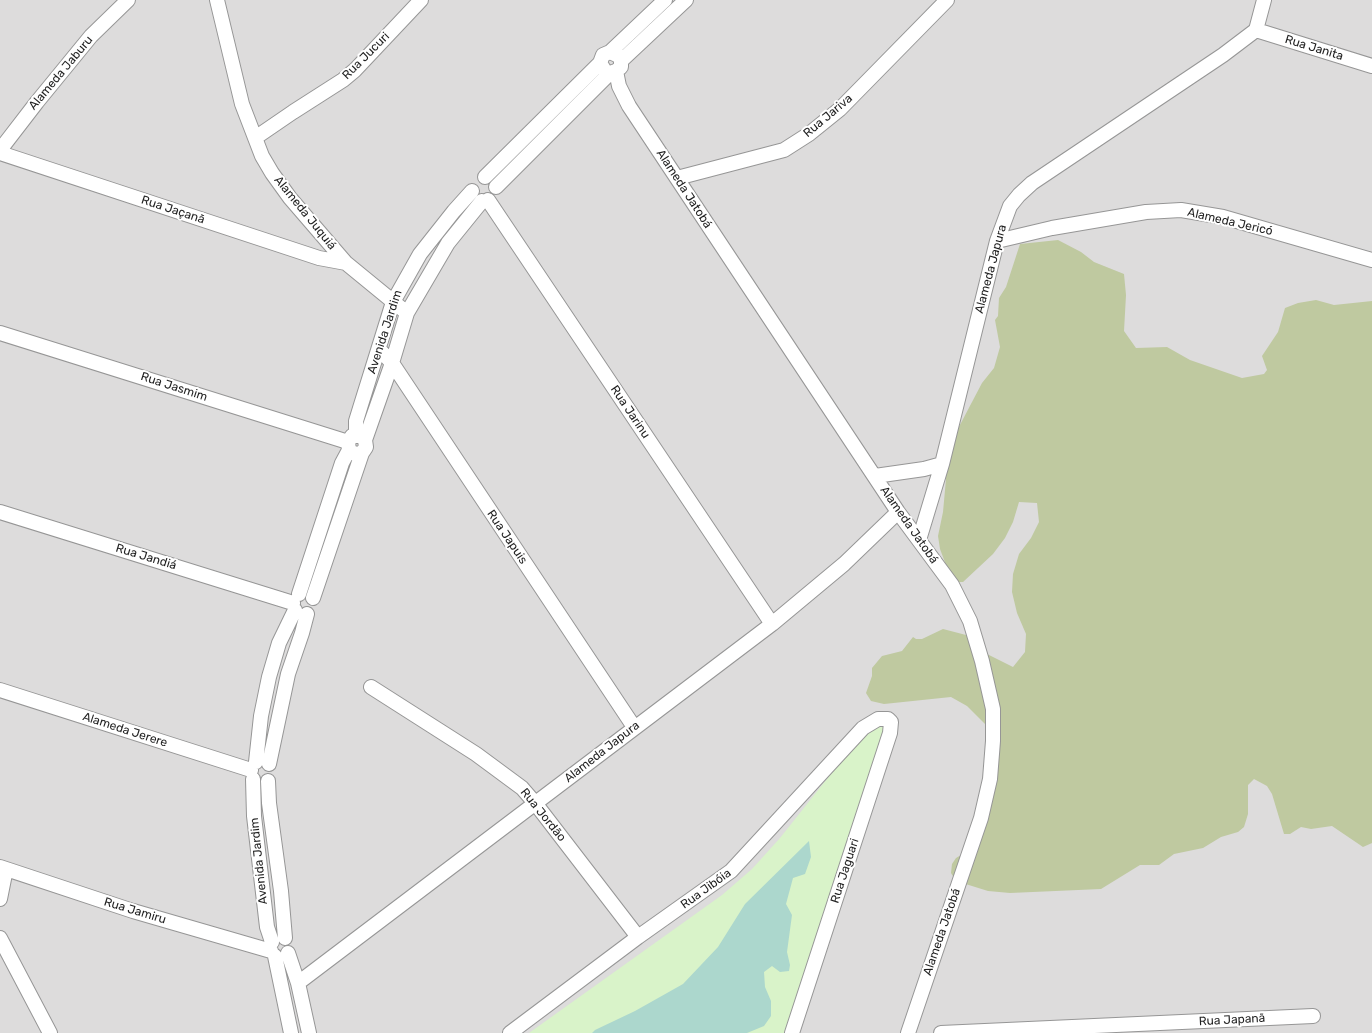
<!DOCTYPE html>
<meta charset="utf-8">
<style>
body{margin:0}
canvas{display:block;background:#efe8e6}
</style>
<canvas width="1372" height="1033"></canvas>
<script>
const ctx = document.querySelector('canvas').getContext('2d');
ctx.lineJoin = 'round';
function paint(path, color) {
  ctx.fillStyle = color;
  ctx.fill(path, 'evenodd');
}
function poly(rows) {
  const path = new Path2D();
  for (const r of rows) {
    path.moveTo(r[0], r[1]);
    for (let i = 2; i < r.length; i += 2) path.lineTo(r[i], r[i + 1]);
  }
  return path;
}
function trace(path, color, width, dash) {
  ctx.strokeStyle = color;
  ctx.lineWidth = width;
  ctx.lineCap = dash ? 'butt' : 'round';
  ctx.setLineDash(dash || []);
  ctx.stroke(path);
}
function write(font, color, halo, rows, align = 'center') {
  ctx.font = font + ' Rubik,sans-serif';
  ctx.lineWidth = 4;
  ctx.setLineDash([]);
  ctx.textBaseline = 'middle';
  ctx.strokeStyle = halo;
  ctx.fillStyle = color;
  for (const [text, x, y, turn = 0] of rows) {
    ctx.save();
    ctx.translate(x, y);
    ctx.rotate((+turn || 0) * Math.PI / 180);
    ctx.textAlign = isNaN(turn) ? turn : align;
    if (halo) ctx.strokeText(text, 0, 0);
    ctx.fillText(text, 0, 0);
    ctx.restore();
  }
}
paint(poly([
 [0,0,1372,0,1372,1033,0,1033]
]), '#dddcdc');
paint(poly([
 [1058,240,1081,252,1094,262,1124,274,1126,295,1124,331,1136,348,1167,347,1190,360,1242,378,1264,374,1267,370,1262,356,1278,332,1285,308,1298,303,1316,300,1334,305,1372,301,1372,843,1363,847,1332,826,1311,829,1301,827,1290,834,1284,834,1272,794,1267,786,1254,779,1248,785,1248,814,1244,827,1238,832,1221,837,1203,848,1174,854,1159,865,1140,865,1101,889,1010,893,988,891,956,881,951,873,952,864,956,858,973,848,987,785,986,725,967,706,951,697,884,704,871,701,866,693,872,676,872,668,882,656,902,651,913,637,916,639,922,639,943,629,966,635,981,651,1013,667,1025,652,1026,634,1017,613,1012,592,1013,574,1019,554,1031,538,1039,522,1037,503,1019,502,1013,522,1005,538,993,554,963,582,958,582,946,565,940,549,938,536,943,512,946,479,941,461,982,383,994,368,1000,347,995,320,998,316,999,298,1006,287,1020,244]
]), '#bfc9a0');
paint(poly([
 [883,723,887,728,789,1033,529,1033,722,895,752,869,780,838,869,726]
]), '#d9f3c9');
paint(poly([
 [809,841,811,857,805,874,793,878,786,904,792,915,787,952,790,965,789,971,780,972,772,966,764,972,765,987,771,1001,771,1016,764,1026,747,1033,592,1033,595,1030,635,1011,683,984,718,947,745,904]
]), '#acd7cd');
const street = poly([
 [217,0,242,104,262,156,272,173,290,198,346,263,407,313],
 [1256,30,1372,66],
 [610,52,665,0],
 [621,61,686,0],
 [616,71,619,86,629,106,898,512,952,585,970,621,982,661,993,709,993,741,990,779,981,818,908,1033],
 [255,138,293,112,343,80,355,70,421,0],
 [0,150,37,102,91,36,128,0],
 [0,153,319,258,346,263],
 [485,177,600,63],
 [677,178,784,150,809,134,840,109,947,0],
 [496,187,610,73,616,71,621,67,621,61,619,56,610,52,603,55,600,63,605,71,610,73],
 [488,200,772,624],
 [997,241,1052,228,1146,212,1181,210,1223,217,1372,260],
 [0,333,348,442],
 [379,349,392,363,634,727],
 [356,435,356,421,360,408,393,302,420,254,454,211,472,191],
 [365,440,392,363,407,313,448,243,482,201],
 [875,476,924,469,942,464],
 [0,512,293,603],
 [919,540,942,464,997,241,1010,206,1019,195,1032,183,1223,55,1256,30,1264,0],
 [299,594,342,463,349,450],
 [313,598,362,453,366,447,365,440,361,436,352,436,348,442,349,450,355,454,362,453],
 [371,687,476,754,522,788,535,803,638,937],
 [0,690,251,770],
 [256,762,261,716,269,677,279,643,295,610],
 [269,764,288,674,302,633,307,614],
 [253,779,254,816,267,927,272,942],
 [268,781,269,803,281,891,285,938],
 [0,867,133,911,271,951],
 [0,899,6,869],
 [0,938,50,1033],
 [288,953,298,983,309,1033],
 [275,956,291,1033],
 [298,983,772,624,844,564,898,512],
 [510,1033,638,937,731,871,863,728,878,719,888,719,891,722,890,733,792,1033],
 [941,1033,1313,1016]
]);
trace(street, '#969696', 16);
trace(street, '#fff', 14);
write('12px', '#1f1f1f', '#fff', [
 ["Rua Janita",1314,48,17],
 ["Rua Jucuri",366,56,-45],
 ["Alameda Jaburu",61,73,-50],
 ["Rua Jariva",828,116,-40],
 ["Alameda Jatobá",684,189,57],
 ["Rua Jaçanã",173,210,18],
 ["Alameda Juquiá",305,213,51],
 ["Alameda Jericó",1230,222,13],
 ["Alameda Japura",991,269,-75],
 ["Avenida Jardim",385,332,-72],
 ["Rua Jasmim",174,387,18],
 ["Rua Jarinu",630,412,56],
 ["Alameda Jatobá",909,525,55],
 ["Rua Japuis",507,537,56],
 ["Rua Jandiá",146,557,17],
 ["Alameda Jerere",125,730,18],
 ["Alameda Japura",602,752,-38],
 ["Rua Jordão",543,815,51],
 ["Avenida Jardim",259,861,-96],
 ["Rua Jaguari",845,871,-72],
 ["Rua Jibóia",706,889,-36],
 ["Rua Jamiru",135,911,17],
 ["Alameda Jatobá",942,932,-71],
 ["Rua Japanã",1232,1020,-3]
]);
</script>
